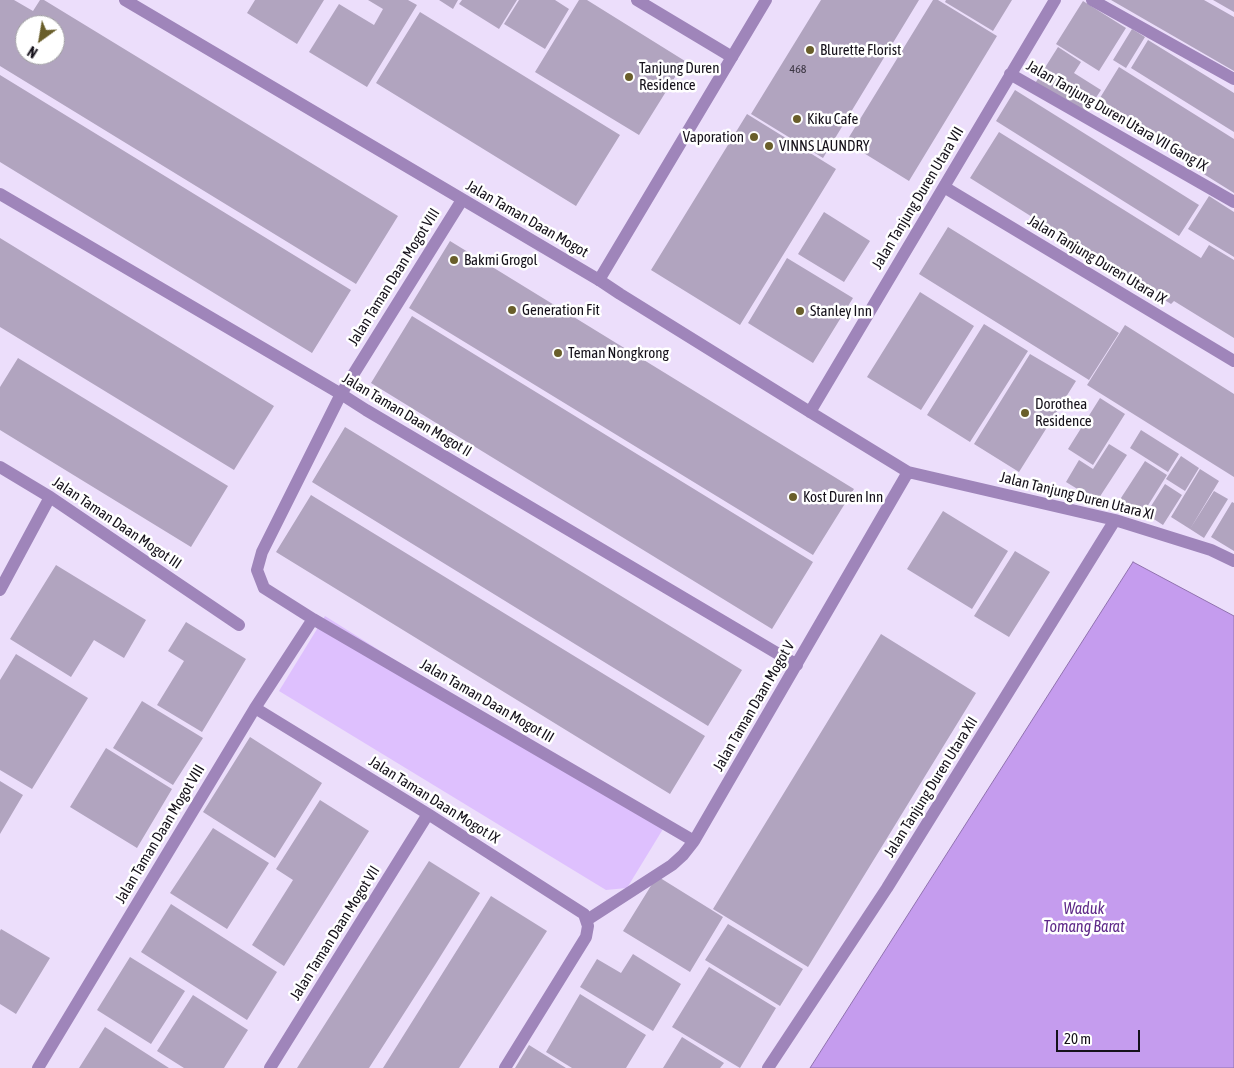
<!DOCTYPE html>
<style>
body{margin:0}
#map{position:relative;width:1234px;height:1068px;overflow:hidden;background:#ecdefb;font-family:"Asap Condensed",sans-serif}
canvas{display:block}
.north{position:absolute;left:15px;top:15px;width:50px;height:50px;box-sizing:border-box;background:#fff;border:1px solid #a1a0a3;border-radius:50%;rotate:212deg;font-size:14px;font-weight:700;line-height:20px;text-align:center;color:#15111a}
.north::after{content:'';display:block;margin:auto;width:18px;height:22px;background:#695e2a;clip-path:polygon(50% 0,100% 100%,50% 72%,0 100%)}
.scale{position:absolute;left:1056px;top:1030px;width:84px;height:22px;box-sizing:border-box;border:2px solid #15111a;border-top:0;padding-left:6px;font-size:15px;line-height:18px;white-space:nowrap;color:#15111a;-webkit-text-stroke:4px #fff;paint-order:stroke}
</style>
<div id="map">
<canvas width="1234" height="1068"></canvas>
<div class="north">N</div>
<div class="scale">20 m</div>
</div>
<script>
const ctx = document.querySelector('canvas').getContext('2d');
ctx.lineJoin = 'round';
function paint(path, color) {
  ctx.fillStyle = color;
  ctx.fill(path, 'evenodd');
}
function poly(rows) {
  const path = new Path2D();
  for (const r of rows) {
    path.moveTo(r[0], r[1]);
    for (let i = 2; i < r.length; i += 2) path.lineTo(r[i], r[i + 1]);
  }
  return path;
}
function trace(path, color, width, dash) {
  ctx.strokeStyle = color;
  ctx.lineWidth = width;
  ctx.lineCap = dash ? 'butt' : 'round';
  ctx.setLineDash(dash || []);
  ctx.stroke(path);
}
function write(font, color, halo, rows, align = 'center') {
  ctx.font = font + ' "Asap Condensed",sans-serif';
  ctx.lineWidth = 5;
  ctx.setLineDash([]);
  ctx.textBaseline = 'middle';
  ctx.strokeStyle = halo;
  ctx.fillStyle = color;
  for (const [text, x, y, turn = 0] of rows) {
    ctx.save();
    ctx.translate(x, y);
    ctx.rotate((+turn || 0) * Math.PI / 180);
    ctx.textAlign = isNaN(turn) ? turn : align;
    if (halo) ctx.strokeText(text, 0, 0);
    ctx.fillText(text, 0, 0);
    ctx.restore();
  }
}
paint(poly([
 [325,616,663,829,627,888,606,890,279,691]
]), '#dec0fe');
const water = poly([
 [1133,562,1234,616,1234,1068,810,1068,1133,562]
]);
paint(water, '#c59cee');
trace(water, '#9072ae', 1);
paint(poly([
 [0,0,14,0,33,11,40,0,44,0,398,216,356,284,0,66],
 [25,25,55,25,55,55,25,55],
 [255,0,324,0,297,44,247,13],
 [368,0,408,0,417,5,367,87,309,52,339,4,374,25,383,9],
 [439,0,458,0,453,9],
 [462,0,517,0,499,29,459,4],
 [519,0,555,0,569,9,545,49,504,24],
 [579,0,587,0,685,61,639,135,535,72],
 [821,0,919,0,823,158,751,114],
 [933,0,938,0,997,36,909,181,846,142],
 [946,0,1012,0,993,31,945,2],
 [1111,0,1204,0,1234,17,1234,71],
 [1213,0,1234,0,1234,12],
 [1083,1,1126,28,1099,71,1056,44],
 [420,12,620,135,576,206,376,83],
 [1132,29,1145,37,1126,68,1113,60],
 [1148,40,1234,93,1234,132,1131,68],
 [1058,47,1081,62,1074,73,1101,90,1084,116,1034,85],
 [1119,67,1234,139,1234,193,1095,106],
 [0,75,351,290,312,353,0,162],
 [1015,90,1199,205,1179,236,996,121],
 [747,114,836,169,740,325,651,270],
 [999,132,1201,258,1209,245,1234,260,1234,338,1174,301,1171,304,970,178],
 [1209,196,1234,212,1234,257,1188,229],
 [824,212,870,241,844,282,798,254],
 [948,227,1119,333,1089,380,919,274],
 [0,238,274,406,234,470,0,327],
 [450,241,854,489,813,555,409,308],
 [787,258,853,298,813,363,748,323],
 [920,292,974,326,921,410,867,377],
 [412,316,813,562,772,629,371,383],
 [984,324,1028,351,970,442,927,415],
 [1125,325,1234,394,1234,477,1087,385],
 [1030,354,1076,381,1019,472,974,444],
 [18,358,228,486,191,547,0,430,0,387],
 [1100,398,1125,414,1093,465,1068,449],
 [345,427,742,670,708,726,312,482],
 [1141,430,1179,454,1168,472,1130,448],
 [1109,444,1127,455,1097,501,1066,482,1079,460,1093,469],
 [1181,456,1199,468,1185,491,1166,479],
 [1145,461,1167,475,1142,515,1119,501],
 [1200,469,1219,481,1190,529,1171,517],
 [1165,484,1182,495,1163,525,1146,514],
 [1214,491,1228,499,1204,538,1190,529],
 [311,495,705,736,670,794,276,552],
 [1232,502,1234,503,1234,551,1211,537],
 [943,511,1008,551,972,609,907,569],
 [1015,551,1050,572,1009,637,974,616],
 [56,565,146,620,124,658,94,640,71,677,10,639],
 [186,622,246,659,202,732,157,705,184,661,168,651],
 [881,634,976,693,808,967,713,909],
 [16,654,88,698,32,789,0,770,0,680],
 [142,701,203,738,173,785,113,748],
 [250,737,322,783,275,858,203,812],
 [106,748,172,789,137,848,70,807],
 [0,781,23,795,0,834],
 [320,800,369,831,284,966,252,945,293,880,276,869],
 [213,828,269,863,227,929,170,893],
 [429,861,480,893,435,965,369,1068,297,1068],
 [657,876,723,917,690,972,623,931],
 [491,896,547,931,459,1068,383,1068],
 [171,904,277,972,247,1020,141,952],
 [728,924,803,969,780,1006,705,960],
 [1,929,50,958,16,1014,0,1004,0,931],
 [633,954,681,984,653,1031,580,987,597,959,621,973],
 [130,957,185,991,151,1044,97,1010],
 [709,967,776,1008,740,1068,672,1027],
 [580,994,646,1035,626,1068,572,1068,546,1052],
 [193,995,248,1030,224,1068,184,1068,157,1051],
 [105,1027,169,1068,79,1068],
 [682,1037,724,1063,720,1068,663,1068],
 [529,1045,566,1068,515,1068]
]), '#b1a4bf');
trace(poly([
 [637,0,732,57],
 [1092,0,1234,79],
 [1010,74,1234,202],
 [944,187,1234,361],
 [0,194,341,394,366,410,797,665],
 [462,200,341,394,262,552,257,570,264,588,313,619,694,841],
 [599,280,620,294,810,412,908,472,1115,520,1211,550,1234,561],
 [810,412,1055,0],
 [0,467,50,497,239,625],
 [0,590,50,497],
 [255,708,428,814,584,914,588,926,586,937,505,1068],
 [587,920,672,865,683,855,694,841,908,472],
 [38,1068,255,708,313,619],
 [270,1068,428,814],
 [768,1068,887,888,1115,520]
]), '#9f85ba', 12);
trace(poly([
 [125,0,599,280,766,0]
]), '#9f85ba', 12);
for (const [x, y, r, color] of [
 [810,50,5,"#695e2a"],
 [629,77,5,"#695e2a"],
 [797,119,5,"#695e2a"],
 [754,137,5,"#695e2a"],
 [769,146,5,"#695e2a"],
 [454,260,5,"#695e2a"],
 [512,310,5,"#695e2a"],
 [800,311,5,"#695e2a"],
 [558,353,5,"#695e2a"],
 [1025,413,5,"#695e2a"],
 [793,497,5,"#695e2a"]
]) {
  const dot = new Path2D();
  dot.arc(x, y, r, 0, 2 * Math.PI);
  ctx.fillStyle = color;
  ctx.fill(dot);
  trace(dot, '#fff', 2);
}
write('12px', '#3c3643', null, [
 ["468",798,69]
]);
write('15px', '#15111a', '#fff', [
 ["Blurette Florist",820,50],
 ["Tanjung Duren",639,68],
 ["Residence",639,85],
 ["Kiku Cafe",807,119],
 ["Vaporation",744,137,"right"],
 ["VINNS LAUNDRY",779,146],
 ["Bakmi Grogol",464,260],
 ["Generation Fit",522,310],
 ["Stanley Inn",810,311],
 ["Teman Nongkrong",568,353],
 ["Dorothea",1035,404],
 ["Residence",1035,421],
 ["Kost Duren Inn",803,497]
], 'left');
write('15px', '#15111a', '#fff', [
 ["Jalan Tanjung Duren Utara VII Gang IX",1117,116,30],
 ["Jalan Tanjung Duren Utara VII",918,198,-59],
 ["Jalan Taman Daan Mogot",527,219,30],
 ["Jalan Tanjung Duren Utara IX",1097,260,31],
 ["Jalan Taman Daan Mogot VIII",394,277,-58],
 ["Jalan Taman Daan Mogot II",407,415,31],
 ["Jalan Tanjung Duren Utara XI",1077,496,14],
 ["Jalan Taman Daan Mogot III",117,523,34],
 ["Jalan Taman Daan Mogot III",487,701,30],
 ["Jalan Taman Daan Mogot V",754,706,-60],
 ["Jalan Tanjung Duren Utara XII",931,787,-58],
 ["Jalan Taman Daan Mogot IX",434,800,32],
 ["Jalan Taman Daan Mogot VIII",160,834,-59],
 ["Jalan Taman Daan Mogot VII",335,933,-58]
]);
write('italic 16px', '#5f2a89', '#fff', [
 ["Waduk",1084,909],
 ["Tomang Barat",1084,927]
]);
</script>
